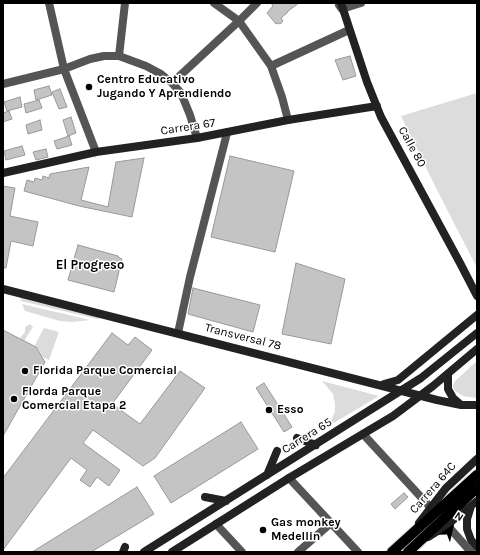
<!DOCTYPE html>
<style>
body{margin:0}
#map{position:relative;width:480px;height:555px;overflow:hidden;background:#fff;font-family:Karla,sans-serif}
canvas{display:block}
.frame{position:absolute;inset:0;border:4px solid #000;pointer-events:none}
.north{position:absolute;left:432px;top:507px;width:40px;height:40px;-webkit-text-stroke:3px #fff;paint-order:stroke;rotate:34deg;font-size:11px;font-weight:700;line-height:16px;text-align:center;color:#000}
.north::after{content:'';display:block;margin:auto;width:14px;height:18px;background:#000;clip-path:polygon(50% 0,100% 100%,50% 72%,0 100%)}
</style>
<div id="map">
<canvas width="480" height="555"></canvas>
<div class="frame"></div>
<div class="north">N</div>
</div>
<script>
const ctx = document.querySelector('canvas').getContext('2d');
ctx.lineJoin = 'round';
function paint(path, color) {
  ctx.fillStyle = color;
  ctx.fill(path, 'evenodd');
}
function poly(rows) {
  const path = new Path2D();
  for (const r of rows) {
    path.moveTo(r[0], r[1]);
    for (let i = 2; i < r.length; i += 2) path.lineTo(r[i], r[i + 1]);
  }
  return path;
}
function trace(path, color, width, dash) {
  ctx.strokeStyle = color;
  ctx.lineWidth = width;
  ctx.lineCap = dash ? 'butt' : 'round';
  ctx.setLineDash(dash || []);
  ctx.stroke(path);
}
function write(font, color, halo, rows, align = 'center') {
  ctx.font = font + ' Karla,sans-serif';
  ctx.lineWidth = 3;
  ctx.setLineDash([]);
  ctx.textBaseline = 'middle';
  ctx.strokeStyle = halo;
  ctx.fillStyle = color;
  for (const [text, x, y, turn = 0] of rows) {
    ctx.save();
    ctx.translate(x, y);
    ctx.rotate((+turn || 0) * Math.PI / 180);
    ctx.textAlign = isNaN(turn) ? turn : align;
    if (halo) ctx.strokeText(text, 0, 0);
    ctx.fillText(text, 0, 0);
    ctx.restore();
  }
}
paint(poly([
 [477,93,477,268,434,184,401,116],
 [20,296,102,318,97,319,21,301],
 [22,304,90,320,72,322,60,321,25,311],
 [30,324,33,327,24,341,20,338,25,332,25,327],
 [44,328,59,332,49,360,43,357,35,345],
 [477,361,477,398,463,396,455,391,453,386,455,381],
 [322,381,379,396,327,427,325,425,332,419,335,411,335,404,333,394]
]), '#dcdcdc');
const building = poly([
 [271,3,299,3,288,11,288,12,281,18,283,21,280,24,278,23,276,24,267,13,273,6,271,3],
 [350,56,356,76,343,80,335,60,350,56],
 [49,86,52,95,36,100,34,90,49,86],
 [60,89,67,107,59,109,52,92,60,89],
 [20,97,22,107,7,111,4,102,20,97],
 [39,100,42,108,26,113,24,104,39,100],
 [9,111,12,119,3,122,3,113,9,111],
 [71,117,76,133,68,136,63,120,71,117],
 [40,120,42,130,28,134,26,125,40,120],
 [69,136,72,145,57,149,54,141,69,136],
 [22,146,25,155,6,160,4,151,22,146],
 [46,149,48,157,36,160,33,152,46,149],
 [230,156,294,171,275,252,211,237,230,156],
 [144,158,132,217,79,206,24,191,27,180,34,182,35,178,42,180,43,176,49,178,50,174,89,167,81,200,108,207,116,162,144,158],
 [3,186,15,188,10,216,38,222,33,246,11,241,6,268,3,268,3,186],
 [78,245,118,256,118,257,122,259,114,292,68,280,78,245],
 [296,263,345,279,331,344,282,334,296,263],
 [193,288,260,305,253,332,188,314,193,288],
 [3,330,36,347,45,362,3,436,3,330],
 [112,333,128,345,135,337,152,350,112,404,140,424,180,371,205,388,155,458,143,466,93,430,83,443,120,470,109,486,97,477,90,487,80,480,87,470,71,458,3,550,3,478,112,333],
 [264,383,292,427,284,432,256,388,264,383],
 [241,422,258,449,171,503,154,476,241,422],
 [137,487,154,514,91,552,32,552,137,487],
 [404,493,408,497,395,509,391,504,404,493]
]);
paint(building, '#c4c4c4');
trace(building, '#999', 1);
const primary = poly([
 [392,552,477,475],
 [408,552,477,488]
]);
trace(primary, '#dbdbdb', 12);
trace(poly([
 [49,3,64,69,96,152],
 [214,3,239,21,271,66,282,97,288,120],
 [339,5,342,9,361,3],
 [119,56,125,3],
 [271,66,349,30],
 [172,83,239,21,257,3],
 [3,84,64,69,90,59,104,56,119,56,146,66,161,74,172,83,181,93,190,115,197,138],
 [178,333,190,277,227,133],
 [363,434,431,508],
 [289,478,358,552],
 [216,524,242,552],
 [447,525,471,552],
 [298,552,331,523]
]), '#555', 8);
trace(poly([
 [341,3,367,82,381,117,460,263,477,296],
 [3,173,96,152,197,138,288,120,377,106],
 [3,289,437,400,461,405,477,405],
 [448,374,448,389,453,398,460,404],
 [384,384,398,380,477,315],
 [297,438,316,445],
 [267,475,277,451],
 [205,497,226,501],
 [471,506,467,519,467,529,471,540,477,547],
 [419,523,446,488,477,459],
 [428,537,447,525,477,501],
 [123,552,125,547],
 [144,552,421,378,477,333],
 [172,552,289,478,393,416,433,386,477,349]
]), '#222', 8);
trace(primary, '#000', 10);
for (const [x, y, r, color] of [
 [89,87,4,"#000"],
 [25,371,4,"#000"],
 [14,399,4,"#000"],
 [269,410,4,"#000"],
 [263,530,4,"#000"]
]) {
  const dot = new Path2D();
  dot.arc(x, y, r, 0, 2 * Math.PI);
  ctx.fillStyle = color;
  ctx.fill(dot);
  trace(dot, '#fff', 1.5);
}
write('bold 12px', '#000', '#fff', [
 ["Centro Educativo",97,80],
 ["Jugando Y Aprendiendo",97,94],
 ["Florida Parque Comercial",33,371],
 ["Florda Parque",22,392],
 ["Comercial Etapa 2",22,406],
 ["Esso",277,410],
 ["Gas monkey",271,523],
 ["Medellin",271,537]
], 'left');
write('12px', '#000', '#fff', [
 ["Carrera 67",188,127,-9],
 ["Calle 80",412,147,61],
 ["Transversal 78",243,337,14],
 ["Carrera 65",307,436,-32],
 ["Carrera 64C",433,488,-49]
]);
write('bold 13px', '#000', '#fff', [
 ["El Progreso",90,265]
]);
</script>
